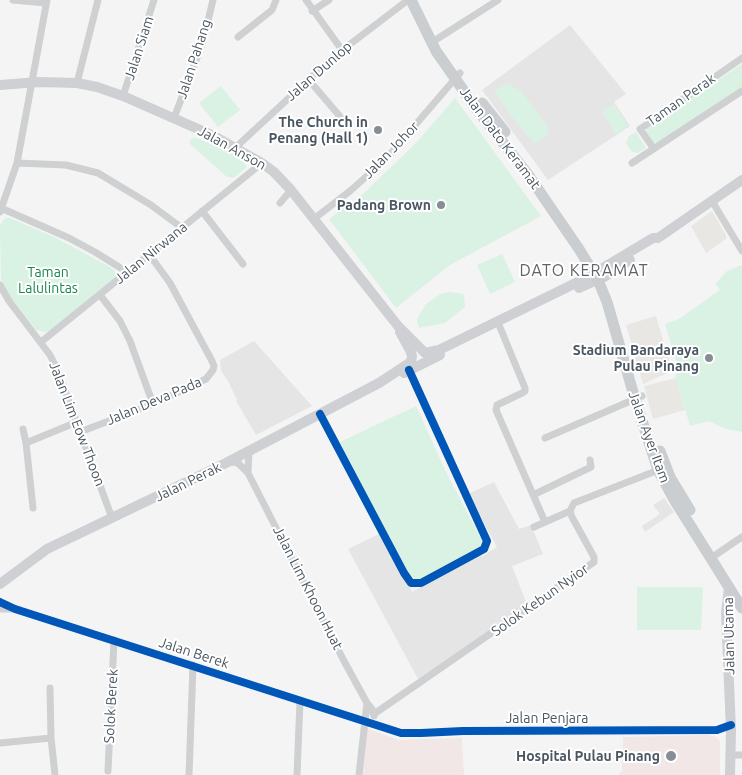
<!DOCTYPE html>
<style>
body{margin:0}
canvas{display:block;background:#f4f4f4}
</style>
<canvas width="742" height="775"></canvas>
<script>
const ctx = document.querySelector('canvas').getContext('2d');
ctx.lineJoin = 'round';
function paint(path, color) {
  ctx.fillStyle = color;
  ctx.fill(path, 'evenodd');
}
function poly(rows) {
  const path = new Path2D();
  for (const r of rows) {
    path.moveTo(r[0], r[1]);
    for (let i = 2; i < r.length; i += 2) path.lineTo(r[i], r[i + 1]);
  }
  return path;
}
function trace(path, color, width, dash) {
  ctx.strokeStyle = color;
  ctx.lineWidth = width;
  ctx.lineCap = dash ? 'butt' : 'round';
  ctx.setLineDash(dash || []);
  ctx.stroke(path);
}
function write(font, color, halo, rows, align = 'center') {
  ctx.font = font + ' Ubuntu,sans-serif';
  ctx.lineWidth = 4;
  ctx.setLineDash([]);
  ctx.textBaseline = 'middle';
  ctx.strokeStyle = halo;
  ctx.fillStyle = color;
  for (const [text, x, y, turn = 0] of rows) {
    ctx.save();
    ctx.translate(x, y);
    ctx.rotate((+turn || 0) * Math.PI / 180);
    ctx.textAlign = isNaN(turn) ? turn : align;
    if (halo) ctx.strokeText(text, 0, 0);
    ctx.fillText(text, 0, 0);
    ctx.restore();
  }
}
paint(poly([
 [712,211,726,235,726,239,706,253,691,226],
 [656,316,672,371,643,384,626,325],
 [676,378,685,410,653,419,644,386]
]), '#e8e7e3');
paint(poly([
 [570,25,626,94,614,102,630,126,548,180,482,90],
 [254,341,312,406,256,435,236,401,237,400,228,381,221,371,220,360],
 [494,482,519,529,531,525,543,554,512,566,528,607,418,679,348,549,381,533,412,592,479,556,483,556,497,547,468,494],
 [664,498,674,512,645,532,642,526,660,514,653,505]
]), '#e6e5e6');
paint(poly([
 [366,728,399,740,462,738,464,775,363,775],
 [709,735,716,737,720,742,720,775,618,775,622,771,623,737]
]), '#f1e7e6');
paint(poly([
 [742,64,742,87,657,143,653,142,646,131,646,128],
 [507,83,521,91,548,127,549,131,547,135,534,144,512,117,494,91],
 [221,86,240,110,218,127,199,103],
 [455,98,541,216,450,265,396,308,329,219,363,194,416,143],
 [614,104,628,126,616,134,602,112],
 [636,132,646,148,638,153,631,151,626,143,629,136],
 [194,137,225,150,245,163,246,168,233,178,227,177,190,144,190,140],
 [6,218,10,218,54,237,99,261,113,269,116,273,115,280,49,331,45,332,36,330,6,292,1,278,0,226,3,220],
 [502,254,515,282,490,294,477,265],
 [742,265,742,432,726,429,709,421,690,426,675,375,679,372,665,324,679,319,720,290,715,284,727,271],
 [449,292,464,294,465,307,445,323,419,328,417,322,417,319,426,304,440,294],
 [416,406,445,470,482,541,480,547,421,580,416,580,408,574,340,442],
 [637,587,702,587,703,590,701,630,637,630]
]), '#d9f2e3');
trace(poly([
 [13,0,46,3],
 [306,0,342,50],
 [312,11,329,0],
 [238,37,272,10,276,0],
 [437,39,498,0],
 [308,79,343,120],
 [77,83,98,0],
 [123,96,154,0],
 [174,118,203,42,213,0],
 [235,148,332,58,408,0],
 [654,149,640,129,742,58],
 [17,163,66,165,98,173,151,205,182,228],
 [632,163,742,91],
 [712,201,742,251],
 [280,203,291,190],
 [1,208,69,238,95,252,127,272],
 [202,211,243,264],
 [0,212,17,163,47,0],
 [315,218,350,191,386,159,460,73],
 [0,285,9,301,50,355,57,369,112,518],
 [100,295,120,321,130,341,153,404],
 [497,320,525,388,525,391,522,393,497,405,496,410,545,522],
 [41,342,262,163],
 [320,414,404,573,411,583,421,583,484,549,487,541,409,370],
 [23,429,26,443,33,508],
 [80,432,153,404,206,379,213,370,214,366,212,361,170,283,149,254],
 [545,438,642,396],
 [26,443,77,422],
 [227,463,235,462,239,464,248,473,344,661,367,703,372,709,374,716],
 [248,472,249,451],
 [533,495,591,467,590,460],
 [534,527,570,511],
 [711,558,742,537],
 [0,602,15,609,401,733,421,733,463,731,717,730,731,725],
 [0,609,12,609],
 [50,688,51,738,55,775],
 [374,714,594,562,594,557,572,517,570,511,574,503,661,469],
 [0,743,51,738],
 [731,755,742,755],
 [108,771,114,640],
 [189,775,193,665],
 [297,775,300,700],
 [359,775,367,703]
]), '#ced0d2', 7);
trace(poly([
 [0,85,38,82,77,83,97,87,123,96,214,136,262,163,274,172,291,190,398,326,425,353,439,350,586,278,653,238,658,238,742,180],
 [579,288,604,277,630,260],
 [404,373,440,355],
 [0,584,47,549,226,463,379,383,411,362,412,356,410,350,400,332],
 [729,587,726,613,731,730,730,775]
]), '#ced0d4', 10);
trace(poly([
 [411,0,436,51,475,107,529,176,579,249,598,280,607,302,635,399,658,470,675,501,742,608],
 [482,103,505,132],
 [660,451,670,477,690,510]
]), '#caced1', 11);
trace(poly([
 [320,414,404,573,411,583,421,583,484,549,487,541,409,370],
 [0,602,15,609,401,733,421,733,463,731,717,730,731,725]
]), '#0057b8', 8);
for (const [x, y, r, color] of [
 [378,130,5,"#868d94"],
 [441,205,5,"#868d94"],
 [709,358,5,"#868d94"],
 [671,756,6,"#868d94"]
]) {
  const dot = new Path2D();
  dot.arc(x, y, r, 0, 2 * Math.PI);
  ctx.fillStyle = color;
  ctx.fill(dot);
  trace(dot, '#fff', 2);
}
write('14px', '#4a5661', '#fff', [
 ["Jalan Siam",139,48,-72],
 ["Jalan Pahang",194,59,-72],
 ["Jalan Dunlop",319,71,-41],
 ["Taman Perak",681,100,-35],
 ["Jalan Dato Keramat",500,138,53],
 ["Jalan Anson",232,148,29],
 ["Jalan Johor",391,150,-46],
 ["Jalan Nirwana",151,253,-39],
 ["Jalan Deva Pada",154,401,-23],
 ["Jalan Lim Eow Thoon",77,424,69],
 ["Jalan Ayer Itam",649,437,70],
 ["Jalan Perak",188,482,-26],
 ["Jalan Lim Khoon Huat",308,588,63],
 ["Solok Kebun Nyior",540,600,-35],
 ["Jalan Utama",729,636,-91],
 ["Jalan Berek",194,653,18],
 ["Solok Berek",111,706,-87],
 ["Jalan Penjara",547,718]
]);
write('bold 14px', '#4a5661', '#fff', [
 ["The Church in",368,122],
 ["Penang (Hall 1)",368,138],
 ["Padang Brown",431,205],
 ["Stadium Bandaraya",699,350],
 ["Pulau Pinang",699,366],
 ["Hospital Pulau Pinang",660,756]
], 'right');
write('14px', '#17864f', '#fff', [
 ["Taman",48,272],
 ["Lalulintas",48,288]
]);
ctx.letterSpacing = '1px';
write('16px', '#5f6368', '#fff', [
 ["DATO KERAMAT",584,271]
]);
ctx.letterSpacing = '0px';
</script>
